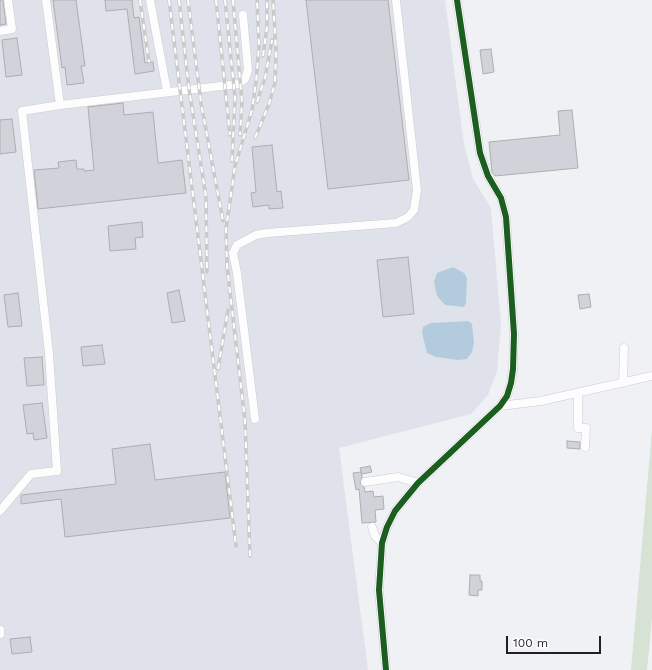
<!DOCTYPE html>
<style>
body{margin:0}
#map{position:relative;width:652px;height:670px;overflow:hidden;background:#f0f1f4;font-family:"Work Sans",sans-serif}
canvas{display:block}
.scale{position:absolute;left:506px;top:636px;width:95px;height:18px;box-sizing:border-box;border:2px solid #1f2022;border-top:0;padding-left:5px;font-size:12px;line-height:14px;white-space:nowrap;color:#1f2022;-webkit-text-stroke:3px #fff;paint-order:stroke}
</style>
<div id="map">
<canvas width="652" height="670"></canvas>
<div class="scale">100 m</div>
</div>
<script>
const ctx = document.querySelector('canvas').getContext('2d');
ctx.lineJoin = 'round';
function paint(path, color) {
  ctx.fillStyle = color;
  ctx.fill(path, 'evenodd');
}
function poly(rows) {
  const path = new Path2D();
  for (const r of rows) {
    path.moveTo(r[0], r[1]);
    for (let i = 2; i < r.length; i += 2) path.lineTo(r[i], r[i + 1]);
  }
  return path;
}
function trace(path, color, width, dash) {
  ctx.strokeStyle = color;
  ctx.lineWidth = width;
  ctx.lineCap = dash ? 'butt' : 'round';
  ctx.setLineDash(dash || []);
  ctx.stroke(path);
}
paint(poly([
 [0,0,445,0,464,144,473,179,491,208,501,324,497,371,488,395,471,414,339,448,368,670,0,670]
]), '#e0e2eb');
paint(poly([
 [652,430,652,618,647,670,631,670]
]), '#d6e2d4');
paint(poly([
 [453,267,464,273,467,278,466,303,464,307,445,305,437,296,434,282,437,273],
 [468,321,472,324,474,343,472,352,467,359,458,360,436,357,427,353,422,333,423,327,431,323]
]), '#b2ccde');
const building = poly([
 [0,0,3,0,6,24,0,25,0,0],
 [53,0,76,0,85,66,81,66,84,83,67,85,65,67,62,68,53,0],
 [105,0,132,0,134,18,139,17,145,63,153,62,154,71,135,74,127,9,106,11,105,0],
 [306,0,388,0,409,180,328,189,306,0],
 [17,38,22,75,6,77,2,40,17,38],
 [491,49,494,72,483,74,480,50,491,49],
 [123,103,124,115,153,112,158,163,182,160,186,193,38,209,34,170,59,168,58,162,76,160,77,169,84,169,84,171,94,170,88,107,123,103],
 [572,110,578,168,495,176,492,172,489,142,560,135,558,111,572,110],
 [12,119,16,152,0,154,0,120,12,119],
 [272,145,277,192,281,191,283,208,269,209,269,205,253,207,251,193,256,192,252,147,272,145],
 [142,222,143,237,135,238,136,249,110,251,108,226,142,222],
 [408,257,414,314,383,317,377,260,408,257],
 [179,290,185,321,172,323,167,293,179,290],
 [18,293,22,326,8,327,4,295,18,293],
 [589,294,591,307,580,309,578,295,589,294],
 [102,345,105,364,83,366,81,347,102,345],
 [42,357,44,385,27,386,24,358,42,357],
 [42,403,47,438,34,440,33,433,27,434,23,405,42,403],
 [567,441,580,442,580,449,567,448,567,441],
 [150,444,155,480,225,472,230,518,65,537,61,499,21,504,21,495,116,484,112,449,150,444],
 [370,466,372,472,362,474,360,468,370,466],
 [361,472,362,477,360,483,364,487,365,492,373,491,374,497,383,496,384,509,375,510,376,522,362,523,359,489,356,490,353,473,361,472],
 [470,575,480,575,480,581,482,581,482,590,478,590,478,596,469,595,470,575],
 [30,637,32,652,12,654,10,639,30,637]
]);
paint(building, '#d2d2db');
trace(building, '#adaeb0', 1);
const minor = poly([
 [150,0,167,91],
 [0,31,12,29,8,0],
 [60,105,238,84,245,79,248,70,243,15],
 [623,383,624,348],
 [578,394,578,428,586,428,585,447],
 [500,406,541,401,652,376],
 [255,419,237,273,233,253,237,245,256,235,267,233,396,223,408,217,414,210,417,190,396,0],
 [365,482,398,477,418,483],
 [0,511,31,474,57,471,49,354,22,111,60,105,46,0],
 [372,527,375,536,382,543],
 [0,630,0,634],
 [386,670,379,590,382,543,387,527,395,511,418,483,500,406,507,396,511,383,513,369,514,334,506,217,501,198,488,176,480,153,457,0]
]);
trace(minor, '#cbcccf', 9);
trace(minor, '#fdfdfd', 8);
const rail = poly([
 [140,0,149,62],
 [169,0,236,546],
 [179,0,189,89,206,197,207,272],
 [188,0,201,103,223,221],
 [216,0,230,135],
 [225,0,235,97,232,161],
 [233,0,242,102,240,135],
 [263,56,267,26,267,0],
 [257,102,265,78,272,40],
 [255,138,269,104,275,83,276,51,273,0],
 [218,369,228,310],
 [250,556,245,421,227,266,226,229,235,166,252,110,256,82,259,46,257,0]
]);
trace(rail, '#cacaca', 3.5);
trace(rail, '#fff', 2, [6]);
trace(poly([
 [386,670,379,590,382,543,387,527,395,511,418,483,500,406,507,396,511,383,513,369,514,334,506,217,501,198,488,176,480,153,457,0]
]), '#1b5e20', 6);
</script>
